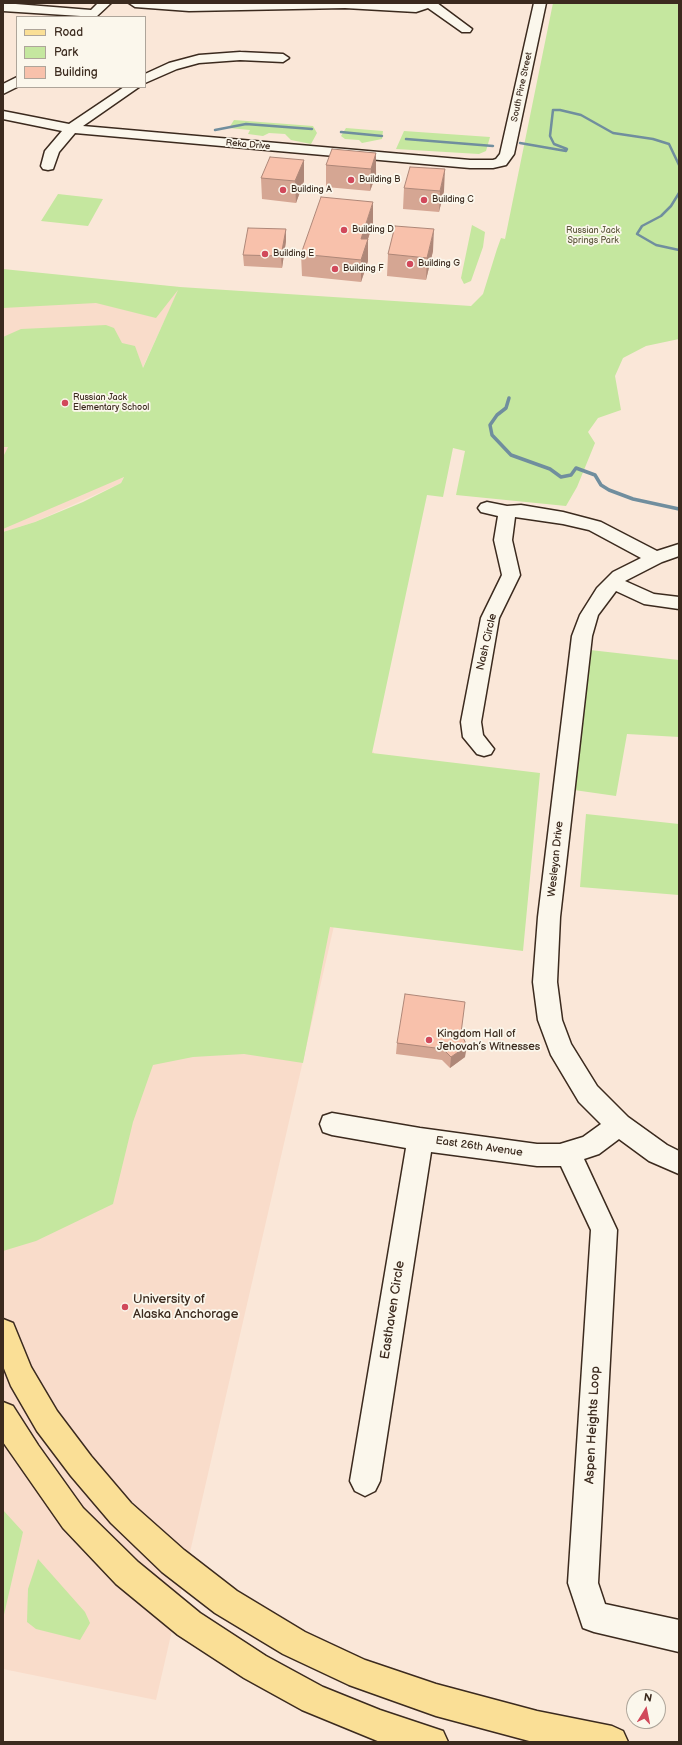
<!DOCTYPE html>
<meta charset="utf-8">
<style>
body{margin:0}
#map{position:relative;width:682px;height:1745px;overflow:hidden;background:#fae7d8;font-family:"Balsamiq Sans",sans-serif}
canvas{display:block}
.frame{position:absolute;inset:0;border:4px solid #3b2a1e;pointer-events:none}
.legend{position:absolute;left:16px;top:16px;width:130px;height:72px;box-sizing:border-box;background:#fbf7ec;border:1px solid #aea59a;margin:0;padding:5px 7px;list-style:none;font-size:12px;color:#3b2a1e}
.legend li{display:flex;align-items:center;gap:8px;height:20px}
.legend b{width:20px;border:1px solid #aea59a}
.north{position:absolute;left:626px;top:1689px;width:40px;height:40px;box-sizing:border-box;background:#fbf7ec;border:1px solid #aea59a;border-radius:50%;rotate:10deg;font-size:11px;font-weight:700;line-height:16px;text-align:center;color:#3b2a1e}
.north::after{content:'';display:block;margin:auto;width:14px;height:18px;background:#d1495b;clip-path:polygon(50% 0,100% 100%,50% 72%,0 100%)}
</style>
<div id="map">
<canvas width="682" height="1745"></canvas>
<div class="frame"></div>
<ul class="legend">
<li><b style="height:5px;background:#fadf96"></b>Road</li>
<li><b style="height:11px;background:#c5e79f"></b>Park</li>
<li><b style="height:11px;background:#f8c1ab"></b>Building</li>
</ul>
<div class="north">N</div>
</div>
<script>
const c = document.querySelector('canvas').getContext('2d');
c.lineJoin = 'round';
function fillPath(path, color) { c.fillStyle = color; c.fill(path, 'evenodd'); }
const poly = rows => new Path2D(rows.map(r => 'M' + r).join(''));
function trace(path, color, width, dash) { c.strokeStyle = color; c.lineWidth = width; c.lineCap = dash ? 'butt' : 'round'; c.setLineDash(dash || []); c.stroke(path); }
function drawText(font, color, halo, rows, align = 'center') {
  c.font = font + ' "Balsamiq Sans",sans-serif'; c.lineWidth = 3.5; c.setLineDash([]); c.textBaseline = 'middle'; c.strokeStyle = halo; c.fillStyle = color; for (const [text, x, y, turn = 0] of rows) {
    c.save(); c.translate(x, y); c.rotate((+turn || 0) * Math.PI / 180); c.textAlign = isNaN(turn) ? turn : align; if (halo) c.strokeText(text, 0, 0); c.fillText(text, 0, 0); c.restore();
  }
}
fillPath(poly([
 [3,273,180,287,142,369,146,427,121,483,35,522,3,532],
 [3,704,374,752,156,1700,3,1669]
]), '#f9dcca');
fillPath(poly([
 [553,3,679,3,679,339,646,346,623,358,615,376,621,410,598,418,588,432,595,443,577,487,566,506,456,495,465,451,453,448,443,497,427,495,372,753,540,773,523,951,330,927,303,1063,244,1054,193,1057,153,1065,133,1122,113,1204,36,1241,3,1251,3,532,35,522,83,502,121,483,124,477,3,529,3,457,8,447,3,447,3,337,21,329,106,325,114,328,122,343,135,346,143,368,178,290,156,318,96,303,3,308,3,269,180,287,471,306,483,294,497,249,501,238,505,239],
 [234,120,313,126,317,133,311,144,291,140,285,134,269,133,263,136,248,134,250,130,229,128],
 [346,128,383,131,382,139,362,143,359,140,345,139,341,136],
 [404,131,490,137,486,151,479,154,396,149],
 [58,194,103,199,88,226,41,221],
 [472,225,485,232,483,247,471,281,464,284,461,278],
 [590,650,679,660,679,737,627,734,616,796,574,790],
 [586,814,679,824,679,895,580,887],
 [3,1510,23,1532,3,1619],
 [38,1559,85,1612,90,1623,80,1640,36,1629,27,1622,28,1589]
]), '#c5e79f');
trace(poly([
 [215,130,246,124,312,129],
 [341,132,382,136],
 [406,139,493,146],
 [520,143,566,151,567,149,554,144,550,136,553,110,560,110,581,115,613,133,653,139,669,144,679,165],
 [679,193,671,206,661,216,642,226,637,234,656,245,679,250]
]), '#708e9e', 2.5);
trace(poly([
 [509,398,506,408,497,415,490,425,492,435,511,455,550,469,561,477,571,475,576,468,595,475,601,485,609,490,633,499,679,509]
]), '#708e9e', 3.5);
const minor = poly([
 [3,3,91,10,98,3,111,3,96,17,3,11,3,3],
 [129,3,415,4,437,3,472,29,470,32,462,32,428,8,416,12,345,8,189,11,135,7,129,3],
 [534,3,546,3,514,154,506,165,493,168,470,168,75,133,59,152,53,169,48,170,43,169,41,166,45,151,62,131,3,119,3,111,69,124,124,87,139,87,83,126,470,160,493,160,496,159,500,154,534,3],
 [240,52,283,54,289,58,283,62,240,60,199,63,177,69,145,83,145,74,169,63,199,55,240,52],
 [17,77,17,87,3,94,3,84,17,77],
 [487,502,507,506,521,505,563,512,601,522,657,551,679,544,679,556,662,562,625,581,654,594,679,597,679,609,644,604,616,591,598,615,592,636,560,917,557,982,562,1020,571,1044,597,1086,628,1117,667,1145,679,1151,679,1174,649,1161,619,1139,599,1154,584,1159,617,1230,598,1583,605,1604,679,1620,679,1652,594,1632,583,1628,568,1583,591,1230,561,1166,537,1166,431,1152,380,1481,375,1491,365,1496,355,1491,350,1481,406,1148,332,1135,323,1132,320,1124,323,1116,332,1113,420,1128,537,1144,560,1144,583,1137,601,1124,579,1102,551,1055,538,1020,533,982,538,917,572,636,580,615,597,588,613,572,641,558,589,530,563,524,515,517,512,540,520,575,499,618,481,722,483,735,494,749,491,754,484,756,477,754,463,737,461,722,481,618,502,575,494,540,498,516,481,512,478,508,481,504,487,502]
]);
const major = poly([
 [3,1319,13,1323,31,1367,57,1411,91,1456,131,1503,184,1550,237,1591,305,1632,365,1660,436,1684,537,1711,612,1726,623,1731,628,1742,533,1742,436,1716,349,1685,283,1654,215,1613,162,1572,111,1523,71,1476,37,1431,11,1386,3,1366,3,1319],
 [3,1402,13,1406,38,1445,83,1508,138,1562,200,1613,266,1656,323,1687,380,1710,443,1731,448,1742,380,1742,302,1710,244,1678,178,1635,116,1584,63,1528,3,1442,3,1402]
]);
trace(minor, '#3b2a1e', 3);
trace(major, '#3b2a1e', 3);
fillPath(minor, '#fbf7ec');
fillPath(major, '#fadf96');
fillPath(poly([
 [376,153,376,175,370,191,326,187,326,165],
 [304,160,304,181,296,203,262,199,261,178],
 [404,188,444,191,439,212,403,209],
 [373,223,368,239,368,261,361,282,302,276,301,254],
 [286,229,286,241,282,268,244,266,243,255],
 [433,251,426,280,387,276,388,254],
 [461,1033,465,1057,450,1068,442,1060,396,1054,397,1043]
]), '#d5a693');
fillPath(poly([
 [376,153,376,175,370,191,371,169],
 [304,160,304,181,296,203,295,181],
 [445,169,444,191,439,212,440,191],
 [373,202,373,223,361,261,361,239],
 [286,229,286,241,282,268,281,256],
 [434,229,433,251,426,280,427,258],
 [368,239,368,261,361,282,361,260],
 [467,1046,465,1057,450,1068,451,1057]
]), '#ae8778');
const building = poly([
 [332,149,376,153,371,169,326,165,332,149],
 [270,157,304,160,295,181,261,178,270,157],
 [410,167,445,169,440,191,404,188,410,167],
 [321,197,373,202,361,239,368,239,361,260,301,254,321,197],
 [395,226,434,229,427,258,388,254,395,226],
 [248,228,286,229,281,256,243,255,248,228],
 [405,994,465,1002,461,1033,467,1046,451,1057,443,1049,397,1043,405,994]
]);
fillPath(building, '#f8c1ab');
trace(building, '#ae8778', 1);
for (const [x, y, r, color] of [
 [351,180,4,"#d1495b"],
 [283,190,4,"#d1495b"],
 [424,200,4,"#d1495b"],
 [344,230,4,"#d1495b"],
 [265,254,4,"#d1495b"],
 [410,264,4,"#d1495b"],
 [335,269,4,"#d1495b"],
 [65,403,4,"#d1495b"],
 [429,1040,4,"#d1495b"],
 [125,1307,4,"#d1495b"]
]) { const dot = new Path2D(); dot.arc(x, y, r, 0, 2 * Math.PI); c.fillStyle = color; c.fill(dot); trace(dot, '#fbf7ec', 1.5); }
drawText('9px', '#3b2a1e', '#fbf7ec', [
 ["South Pine Street",522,87,-78],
 ["Reka Drive",248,145,5]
]);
drawText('9px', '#3b2a1e', '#fbf7ec', [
 ["Building B",359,180],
 ["Building A",291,190],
 ["Building C",432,200],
 ["Building D",352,230],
 ["Building E",273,254],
 ["Building G",418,264],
 ["Building F",343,269],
 ["Russian Jack",73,398],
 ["Elementary School",73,408]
], 'left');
drawText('9px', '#5e593e', '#fbf7ec', [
 ["Russian Jack",593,231],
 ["Springs Park",593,241]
]);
drawText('11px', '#3b2a1e', '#fbf7ec', [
 ["Nash Circle",487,642,-77],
 ["Wesleyan Drive",556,859,-84],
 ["East 26th Avenue",479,1147,8]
]);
drawText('11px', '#3b2a1e', '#fbf7ec', [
 ["Kingdom Hall of",437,1034],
 ["Jehovah’s Witnesses",437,1047]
], 'left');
drawText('13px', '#3b2a1e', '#fbf7ec', [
 ["University of",133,1300],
 ["Alaska Anchorage",133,1315]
], 'left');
drawText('13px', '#3b2a1e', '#fbf7ec', [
 ["Easthaven Circle",393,1310,-81],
 ["Aspen Heights Loop",593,1425,-87]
]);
</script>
